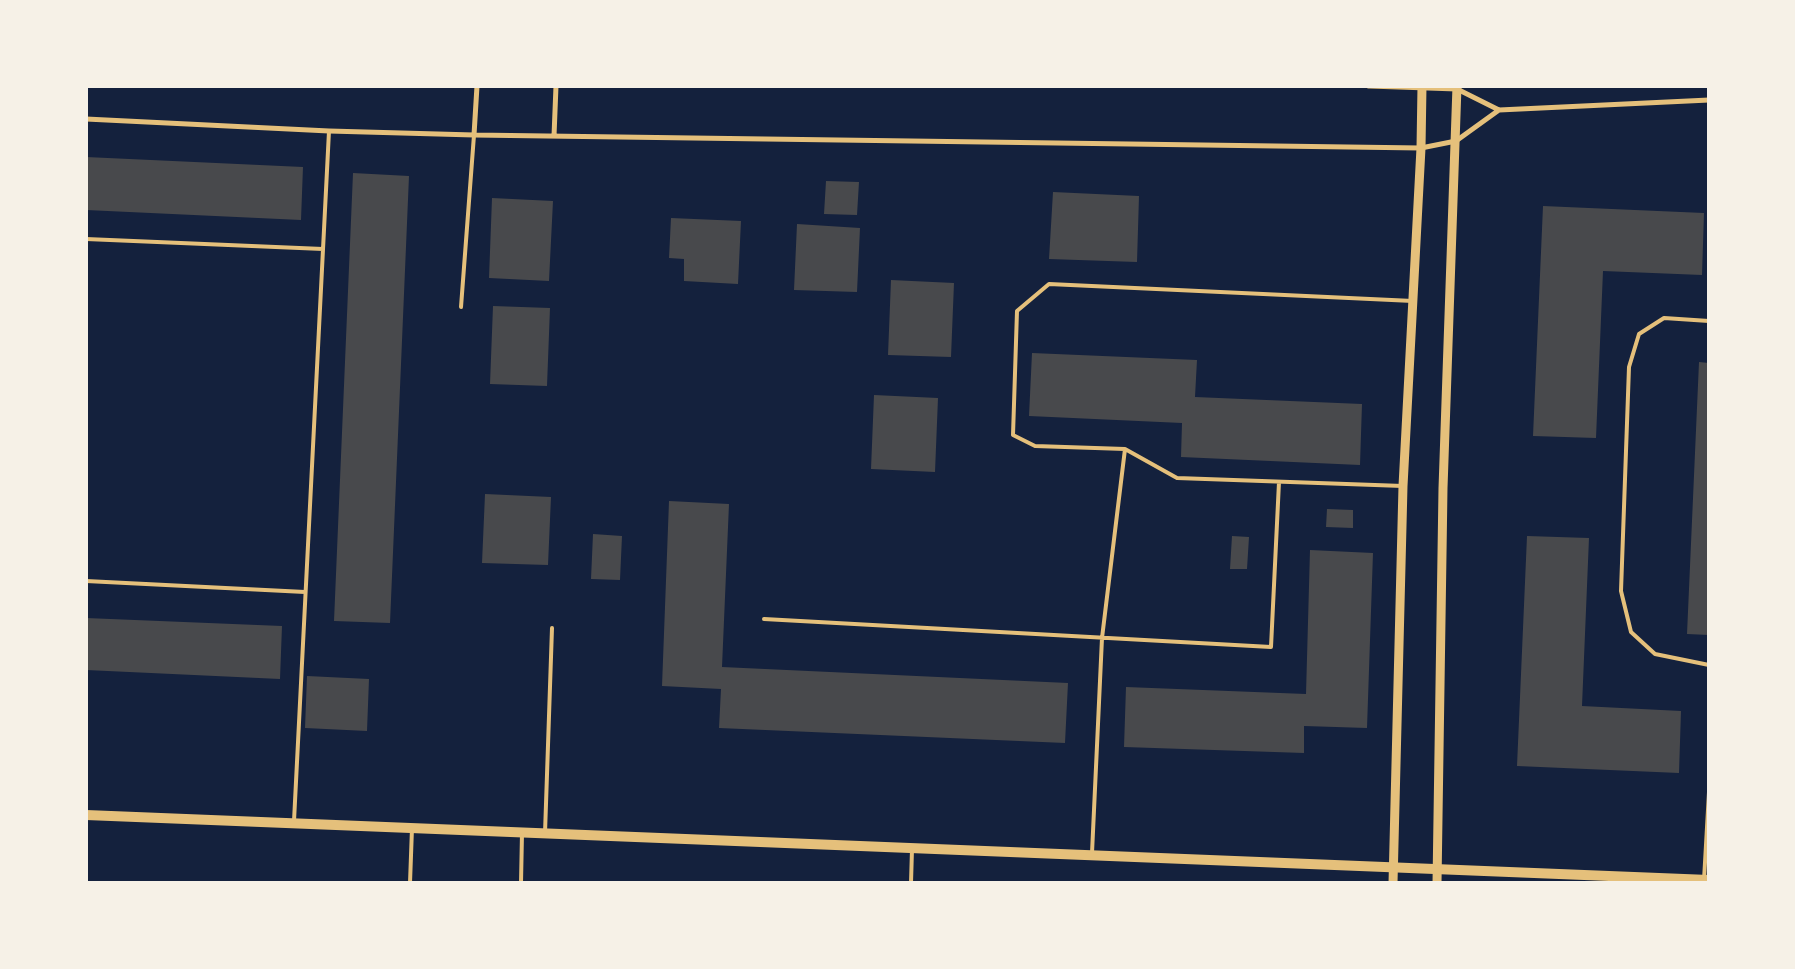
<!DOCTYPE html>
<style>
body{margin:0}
#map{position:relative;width:1795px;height:969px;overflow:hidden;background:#14213d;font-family:"Times New Roman",serif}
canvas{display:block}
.frame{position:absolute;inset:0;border:88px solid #f6f1e7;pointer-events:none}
</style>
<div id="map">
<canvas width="1795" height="969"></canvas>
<div class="frame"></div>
</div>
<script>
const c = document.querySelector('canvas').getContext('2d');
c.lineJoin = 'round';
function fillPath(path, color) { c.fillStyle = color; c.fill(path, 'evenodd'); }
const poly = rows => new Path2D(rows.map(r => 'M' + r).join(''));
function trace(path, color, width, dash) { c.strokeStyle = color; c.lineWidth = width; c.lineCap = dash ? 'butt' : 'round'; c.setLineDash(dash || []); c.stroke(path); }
fillPath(poly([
 [86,157,303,167,301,220,86,210],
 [353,173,409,176,390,623,334,621],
 [826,181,859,182,857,215,824,214],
 [1053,192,1139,196,1137,262,1049,259],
 [492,198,553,201,549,281,489,278],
 [1543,206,1704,213,1702,275,1603,271,1596,438,1533,436],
 [671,218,741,221,738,284,684,281,684,259,669,258],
 [797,224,860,228,857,292,794,290],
 [891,280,954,283,951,357,888,355],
 [493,306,550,308,547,386,490,384],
 [1032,353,1197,360,1195,397,1362,404,1360,465,1181,457,1182,423,1029,416],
 [1699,362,1709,363,1709,635,1687,634],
 [874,395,938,398,935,472,871,469],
 [485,494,551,497,548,565,482,563],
 [669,501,729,504,722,667,1068,683,1065,743,719,728,721,689,662,686],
 [1327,509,1353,510,1353,528,1326,527],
 [593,534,622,536,620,580,591,579],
 [1232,536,1249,537,1247,569,1230,569],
 [1527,536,1589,538,1582,706,1681,711,1679,773,1517,766],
 [1310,550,1373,553,1367,728,1304,726,1304,753,1124,747,1126,687,1306,694],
 [86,618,282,626,280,679,86,670],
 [307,676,369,679,367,731,305,728]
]), '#48494c');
trace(poly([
 [86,239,323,249],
 [461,307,474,135],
 [1709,321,1664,318,1639,334,1629,367,1621,591,1631,632,1655,654,1709,665],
 [1403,486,1177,478,1125,449,1035,446,1013,435,1017,311,1049,284,1413,301],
 [86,581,305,592],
 [764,619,1271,647,1279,482],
 [294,821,329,131],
 [545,833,552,628],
 [1092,853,1102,638,1125,449],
 [1704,880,1709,792],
 [410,883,412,828],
 [521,883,522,833],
 [911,883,912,849]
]), '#e5c07b', 4);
trace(poly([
 [1369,86,1457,89,1499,110,1709,100],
 [86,119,329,131,474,135,1421,148,1456,141,1499,110],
 [474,135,477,86],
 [554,136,556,86]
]), '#e5c07b', 5);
trace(poly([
 [1393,883,1403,486,1421,148,1422,86],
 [1437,883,1443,488,1457,86]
]), '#e5c07b', 9);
trace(poly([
 [86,815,1709,880]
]), '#e5c07b', 10);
</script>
